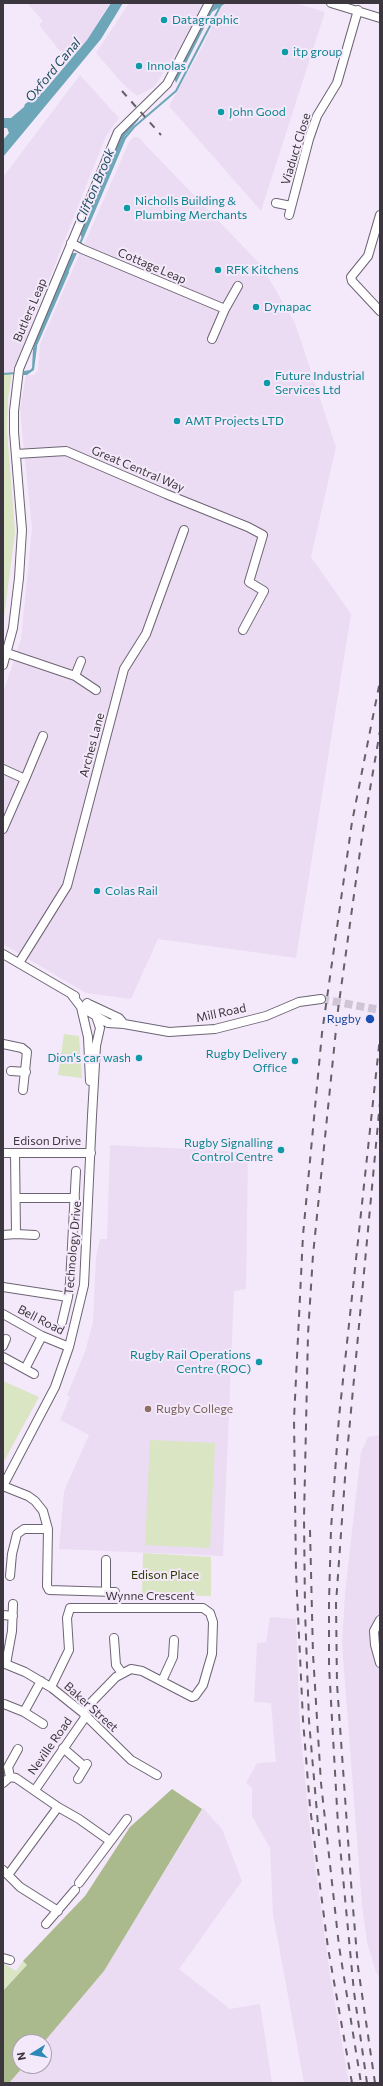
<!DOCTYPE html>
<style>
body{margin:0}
#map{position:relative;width:383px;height:2086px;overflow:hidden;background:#f4e9fa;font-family:Commissioner,sans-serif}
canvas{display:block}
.frame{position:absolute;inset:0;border:4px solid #3c373e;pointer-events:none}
.north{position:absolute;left:12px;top:2034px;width:40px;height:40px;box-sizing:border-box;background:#f4e9fa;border:1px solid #aaa2af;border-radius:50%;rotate:259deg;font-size:11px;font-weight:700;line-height:16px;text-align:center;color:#3c373e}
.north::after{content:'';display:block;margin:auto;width:14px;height:18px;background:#2c88b4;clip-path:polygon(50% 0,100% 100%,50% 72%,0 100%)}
</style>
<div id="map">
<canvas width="383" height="2086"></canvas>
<div class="frame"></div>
<div class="north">N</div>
</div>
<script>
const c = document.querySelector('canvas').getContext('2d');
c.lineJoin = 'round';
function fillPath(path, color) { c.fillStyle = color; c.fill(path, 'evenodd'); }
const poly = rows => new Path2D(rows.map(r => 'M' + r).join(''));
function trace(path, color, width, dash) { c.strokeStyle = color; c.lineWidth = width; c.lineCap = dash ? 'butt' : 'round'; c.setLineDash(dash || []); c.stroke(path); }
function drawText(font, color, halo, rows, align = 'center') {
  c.font = font + ' Commissioner,sans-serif'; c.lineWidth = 4; c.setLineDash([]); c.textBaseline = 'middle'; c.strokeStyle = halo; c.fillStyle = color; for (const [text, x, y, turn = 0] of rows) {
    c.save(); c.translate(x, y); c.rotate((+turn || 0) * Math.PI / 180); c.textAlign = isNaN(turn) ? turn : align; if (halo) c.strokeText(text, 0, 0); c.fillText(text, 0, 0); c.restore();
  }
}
fillPath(poly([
 [27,3,62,4,110,3,87,40,72,57,59,50,39,25,43,21],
 [129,3,203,3,184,42,154,87,137,96,123,84,96,53],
 [224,3,295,3,325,12,261,211,169,106,201,49],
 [80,75,119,118,106,136,12,373,3,374,3,177],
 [134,137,138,137,261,265,295,323,336,447,311,557,351,614,296,958,158,939,131,999,86,993,3,944,3,693,21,639,32,528,20,411,26,375,34,375,38,370,40,344,129,142],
 [110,1145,248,1152,246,1289,234,1291,223,1556,59,1549,64,1491,89,1435,60,1420,70,1397,67,1395,85,1352,93,1322,96,1256,100,1239,107,1239],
 [380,1435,380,1979,376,1972,367,1942,362,1905,342,1644,345,1593,361,1452,368,1437],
 [270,1617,296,1619,300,1728,310,1828,330,1975,349,2083,304,2083,273,1914,270,1848,252,1816,252,1788,246,1783,257,1763,276,1762,271,1703,254,1702,257,1643,266,1642],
 [203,1808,222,1829,242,1881,179,1969,230,2009,260,2004,272,2083,9,2083,24,2066,44,2066,44,2042,104,1971]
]), '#ebdcf3');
fillPath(poly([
 [12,373,8,399,7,430,15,532,3,625,3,374],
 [64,1034,79,1036,82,1078,58,1075],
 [3,1381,39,1397,3,1463],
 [150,1440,215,1443,210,1548,145,1545],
 [143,1553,211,1557,211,1596,142,1595],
 [23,1961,27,1965,3,1991,3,1963,16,1971]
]), '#d9e5c3');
fillPath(poly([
 [172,1789,202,1809,104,1971,44,2042,20,2042,20,2066,24,2066,9,2083,5,2083,3,2082,3,1991,27,1965,23,1961,85,1896,130,1827]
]), '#abba8c');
fillPath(poly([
 [111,3,123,3,101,39,3,157,3,140,9,133,7,128,3,128,3,118,11,118,24,107,25,104,44,91,87,40],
 [226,3,212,12,176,83,174,77,212,4],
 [136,115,139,119,125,136,82,238,80,234,119,138],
 [73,253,77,253,38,339,34,370,27,375,23,375,24,371,30,370,32,368,33,349,37,335,70,256]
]), '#6ca6b8');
trace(poly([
 [79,246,125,138,134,127,176,91,221,5,223,3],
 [37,343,68,272],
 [3,374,17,373]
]), '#6ca6b8', 2);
trace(poly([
 [321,999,380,1010]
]), '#cfc5d4', 8, [8, 4]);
const minor = poly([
 [331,3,380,18],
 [276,203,291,206],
 [289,215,309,139,317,116,337,83,358,10],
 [380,215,368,256,351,277,352,281,380,311],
 [71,243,82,249,225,309,238,286],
 [212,339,225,309],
 [16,454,66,451,166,494,248,527,263,535,249,582,264,591,243,630],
 [7,653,75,676,96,690],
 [3,665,13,628,19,578,22,530,14,432,14,411,19,369,118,132,167,84,209,3],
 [75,676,81,661],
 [3,769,25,779,3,829],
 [25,779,43,736],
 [3,954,75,996],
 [19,963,67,886,124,669,146,634,184,530],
 [71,994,81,1007,108,1023,124,1024,169,1032,215,1029,266,1016,299,1002,321,999],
 [89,1004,119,1018,124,1024],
 [81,1007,88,1037,90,1081],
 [3,1044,22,1048,27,1052,23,1090],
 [11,1071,26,1072],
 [3,1153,91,1153],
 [16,1198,75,1198],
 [16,1234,35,1235],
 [3,1235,16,1234,15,1153],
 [3,1287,68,1297,70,1283,76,1171],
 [3,1314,42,1336,69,1347],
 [62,1322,68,1297],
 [3,1346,6,1339],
 [3,1357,34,1374],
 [25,1369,42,1336],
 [3,1486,55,1387,69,1347,84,1285,92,1116,96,1046,100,1028,96,1016,87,1003],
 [3,1486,28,1496,35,1501,43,1511,48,1529,47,1586,49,1590,115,1592],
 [106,1560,106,1592],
 [10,1576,12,1554,17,1534,24,1529,48,1529],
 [3,1615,13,1616],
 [380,1620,374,1631,375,1645,380,1663],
 [114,1638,116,1665,122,1673],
 [3,1663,25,1672,52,1688,82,1712,131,1760,157,1775],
 [6,1664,12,1631,13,1604],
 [162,1681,173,1657,174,1640],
 [51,1687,69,1650,67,1618,70,1608,203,1608,210,1613,213,1622,212,1654,203,1685,195,1696,192,1697,142,1671,131,1669,116,1677,82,1712],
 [4,1704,24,1712,43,1724],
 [24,1712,41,1681],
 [63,1748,85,1767],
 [10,1777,8,1767,18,1749],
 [78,1779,87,1764],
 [3,1783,10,1777,16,1778,58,1807,79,1819,110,1841],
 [35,1790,86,1716],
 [3,1870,8,1875,58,1807],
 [8,1875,20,1887,58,1911],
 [79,1883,127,1819],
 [46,1924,75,1890],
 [3,1958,10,1960]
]);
trace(minor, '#6d6473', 10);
trace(minor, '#fff', 8);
trace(poly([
 [122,91,161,135],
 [380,870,380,868],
 [310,1530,313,1654,321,1783,339,1946,361,2083],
 [319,1836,309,1721,305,1610,304,1518,308,1334,313,1255,338,1010,363,830,380,731],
 [352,2083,328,1948,310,1807,303,1720,296,1572,294,1419,303,1235,322,1033,352,822,380,681],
 [367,2083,354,1992,338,1825,329,1666,329,1602,331,1529,339,1417,380,1037],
 [375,2083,358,1967,352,1896,337,1684,336,1603,346,1464,380,1102]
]), '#655f68', 2, [7, 7]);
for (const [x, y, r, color] of [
 [164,20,4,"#0f9aa8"],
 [285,52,4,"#0f9aa8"],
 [139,66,4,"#0f9aa8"],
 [221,112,4,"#0f9aa8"],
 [127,208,4,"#0f9aa8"],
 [218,270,4,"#0f9aa8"],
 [256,307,4,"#0f9aa8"],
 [267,383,4,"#0f9aa8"],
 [177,421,4,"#0f9aa8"],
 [97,891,4,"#0f9aa8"],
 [370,1019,5,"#1a4fb4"],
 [139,1058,4,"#0f9aa8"],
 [295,1061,4,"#0f9aa8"],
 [281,1150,4,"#0f9aa8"],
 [259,1362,4,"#0f9aa8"],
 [148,1409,4,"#8d6e63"]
]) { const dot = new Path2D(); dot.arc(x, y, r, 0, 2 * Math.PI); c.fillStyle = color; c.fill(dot); trace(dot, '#f4e9fa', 1.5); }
drawText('12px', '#0d838f', '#f4e9fa', [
 ["Datagraphic",172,20],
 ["itp group",293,52],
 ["Innolas",147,66],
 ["John Good",229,112],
 ["Nicholls Building &",135,201],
 ["Plumbing Merchants",135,215],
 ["RFK Kitchens",226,270],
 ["Dynapac",264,307],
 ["Future Industrial",275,376],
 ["Services Ltd",275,390],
 ["AMT Projects LTD",185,421],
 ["Colas Rail",105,891],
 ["Rugby Delivery",287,1054,"right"],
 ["Office",287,1068,"right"],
 ["Dion's car wash",131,1058,"right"],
 ["Rugby Signalling",273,1143,"right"],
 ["Control Centre",273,1157,"right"],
 ["Rugby Rail Operations",251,1355,"right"],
 ["Centre (ROC)",251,1369,"right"]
], 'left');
drawText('12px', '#3c373e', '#f4e9fa', [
 ["Viaduct Close",296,149,-73],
 ["Cottage Leap",152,266,23],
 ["Butlers Leap",30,310,-67],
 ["Great Central Way",138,469,23],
 ["Arches Lane",92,745,-75],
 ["Mill Road",221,1013,-12],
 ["Edison Drive",47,1141],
 ["Technology Drive",73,1248,-85],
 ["Bell Road",41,1320,27],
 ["Wynne Crescent",150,1596],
 ["Baker Street",91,1707,42],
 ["Neville Road",50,1746,-55]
]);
drawText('12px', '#164399', '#f4e9fa', [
 ["Rugby",361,1019]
], 'right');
drawText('12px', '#785e54', '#f4e9fa', [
 ["Rugby College",156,1409]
], 'left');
drawText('12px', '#2c3801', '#f4e9fa', [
 ["Edison Place",165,1575]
]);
drawText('italic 13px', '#1c4e5c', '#f4e9fa', [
 ["Oxford Canal",53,70,-50],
 ["Clifton Brook",95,186,-67]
]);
</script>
